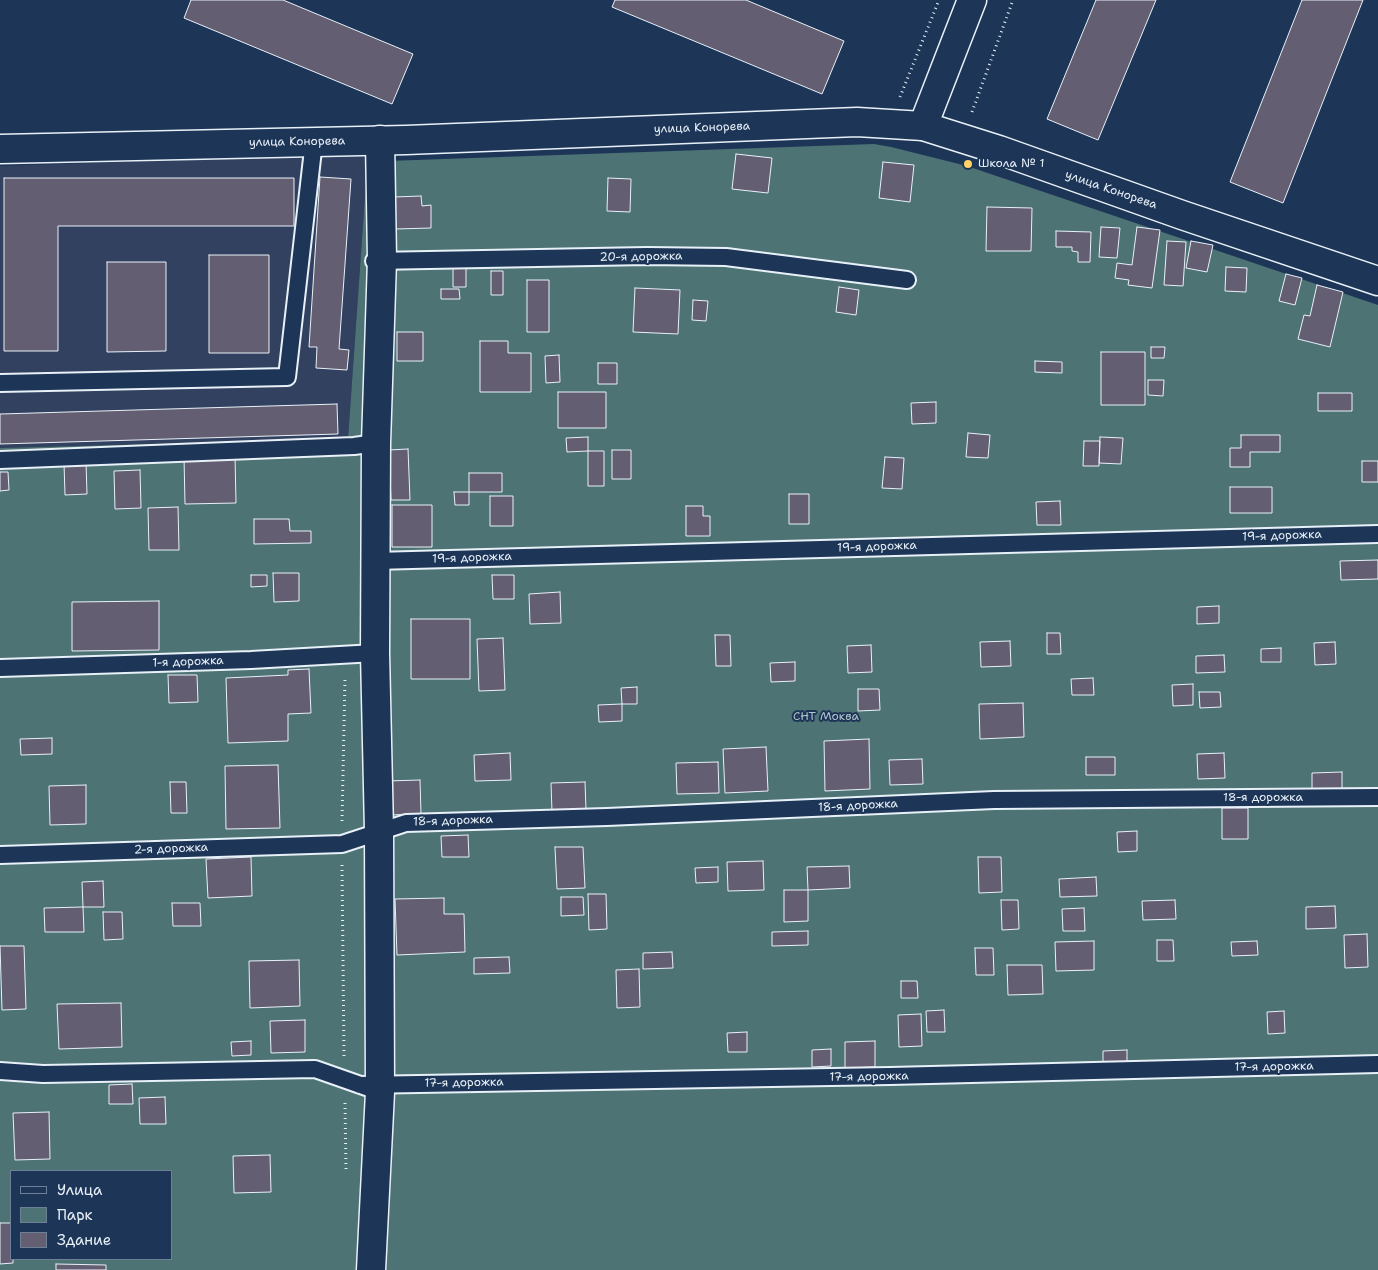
<!DOCTYPE html>
<meta charset="utf-8">
<style>
body{margin:0}
#map{position:relative;width:1378px;height:1270px;overflow:hidden;background:#1d3557;font-family:"Shantell Sans",sans-serif}
canvas{display:block}
.legend{position:absolute;left:10px;top:1170px;width:162px;height:90px;box-sizing:border-box;background:#1d3557;border:1px solid #6e8097;margin:0;padding:6px 9px;list-style:none;font-size:15px;color:#e8f1f8}
.legend li{display:flex;align-items:center;gap:10px;height:25px}
.legend b{width:25px;border:1px solid #6e8097}
</style>
<div id="map">
<canvas width="1378" height="1270"></canvas>
<ul class="legend">
<li><b style="height:6px;background:#1d3557"></b>Улица</li>
<li><b style="height:14px;background:#4e7375"></b>Парк</li>
<li><b style="height:14px;background:#635e72"></b>Здание</li>
</ul>
</div>
<script>
const c = document.querySelector('canvas').getContext('2d');
c.lineJoin = 'round';
function fillPath(path, color) { c.fillStyle = color; c.fill(path, 'evenodd'); }
const poly = rows => new Path2D(rows.map(r => 'M' + r).join(''));
function trace(path, color, width, dash) { c.strokeStyle = color; c.lineWidth = width; c.lineCap = dash ? 'butt' : 'round'; c.setLineDash(dash || []); c.stroke(path); }
function drawText(font, color, halo, rows, align = 'center') {
  c.font = font + ' "Shantell Sans",sans-serif'; c.lineWidth = 4; c.setLineDash([]); c.textBaseline = 'middle'; c.strokeStyle = halo; c.fillStyle = color; for (const [text, x, y, turn = 0] of rows) {
    c.save(); c.translate(x, y); c.rotate((+turn || 0) * Math.PI / 180); c.textAlign = isNaN(turn) ? turn : align; if (halo) c.strokeText(text, 0, 0); c.fillText(text, 0, 0); c.restore();
  }
}
fillPath(poly([
 [368,154,348,439,0,448,0,166]
]), '#32415f');
fillPath(poly([
 [874,144,891,147,967,166,1378,305,1378,1270,0,1270,0,448,348,439,368,154,387,161],
 [11,1171,171,1171,171,1259,11,1259]
]), '#4e7375');
const building = poly([
 [191,0,283,0,413,54,392,104,184,18,191,0],
 [615,0,746,0,844,41,822,94,612,7,615,0],
 [1096,0,1156,0,1098,140,1047,119,1096,0],
 [1302,0,1363,0,1283,203,1230,182,1302,0],
 [736,154,772,158,768,193,732,189,736,154],
 [883,162,914,165,910,202,879,198,883,162],
 [320,177,351,179,339,349,349,350,347,370,316,368,317,347,309,347,320,177],
 [4,178,294,178,294,226,58,226,58,351,4,351,4,178],
 [608,178,631,179,630,212,607,211,608,178],
 [421,196,422,206,431,205,431,228,395,229,394,197,421,196],
 [987,207,1032,208,1031,251,986,251,987,207],
 [1101,227,1120,228,1117,258,1099,257,1101,227],
 [1137,227,1160,230,1152,288,1128,285,1129,280,1115,278,1117,263,1132,265,1137,227],
 [1056,231,1091,232,1090,262,1078,262,1078,252,1072,251,1072,247,1056,247,1056,231],
 [1167,241,1186,242,1183,286,1164,285,1167,241],
 [1191,241,1213,245,1207,272,1186,268,1191,241],
 [209,255,269,255,269,353,209,353,209,255],
 [107,262,166,262,166,351,107,352,107,262],
 [1226,267,1247,268,1246,292,1225,291,1226,267],
 [453,268,466,268,466,287,453,287,453,268],
 [491,271,503,271,503,295,491,295,491,271],
 [1286,274,1302,278,1295,305,1279,301,1286,274],
 [527,280,549,280,549,332,527,332,527,280],
 [1317,285,1343,292,1330,347,1298,339,1304,315,1310,316,1317,285],
 [839,287,859,290,856,315,836,312,839,287],
 [635,288,680,290,678,334,633,332,635,288],
 [441,289,459,289,460,299,441,299,441,289],
 [693,300,708,301,706,321,692,320,693,300],
 [397,332,423,332,423,361,397,361,397,332],
 [480,341,508,341,508,353,531,353,531,392,480,392,480,341],
 [1151,347,1165,347,1164,358,1151,358,1151,347],
 [1101,352,1145,352,1145,405,1101,405,1101,352],
 [559,355,560,382,546,383,545,356,559,355],
 [1035,361,1062,362,1062,373,1035,372,1035,361],
 [598,363,617,363,617,384,598,384,598,363],
 [1148,380,1164,380,1163,396,1148,395,1148,380],
 [558,392,606,392,606,428,558,428,558,392],
 [1318,393,1352,393,1352,411,1318,411,1318,393],
 [936,402,936,423,912,424,911,403,936,402],
 [337,404,338,434,0,444,0,414,337,404],
 [968,433,990,435,988,458,966,457,968,433],
 [1241,435,1280,435,1280,452,1250,452,1250,467,1230,467,1230,448,1241,448,1241,435],
 [588,437,588,451,567,452,566,438,588,437],
 [1100,437,1123,438,1121,464,1099,463,1100,437],
 [1084,441,1100,441,1099,466,1083,466,1084,441],
 [408,449,410,500,391,500,389,450,408,449],
 [612,450,631,450,631,479,612,479,612,450],
 [588,451,604,451,604,486,588,486,588,451],
 [235,456,236,503,185,504,184,457,235,456],
 [885,457,904,458,902,489,882,488,885,457],
 [1362,461,1378,461,1378,482,1362,482,1362,461],
 [86,462,87,494,65,495,64,463,86,462],
 [140,470,141,508,115,509,114,471,140,470],
 [0,472,8,472,9,490,0,491,0,472],
 [469,473,502,473,502,492,469,492,469,473],
 [1230,487,1272,487,1272,513,1230,513,1230,487],
 [454,492,469,492,469,505,455,505,454,492],
 [789,494,809,494,809,524,789,524,789,494],
 [490,496,513,496,513,526,490,526,490,496],
 [1060,501,1061,525,1037,525,1036,502,1060,501],
 [392,505,432,505,432,547,392,547,392,505],
 [686,506,703,506,703,516,710,516,710,536,686,536,686,506],
 [178,507,179,550,149,550,148,508,178,507],
 [254,519,289,519,290,531,311,531,311,543,254,544,254,519],
 [1378,560,1378,579,1341,580,1340,561,1378,560],
 [273,573,299,573,299,601,274,602,273,573],
 [251,575,267,575,267,586,251,587,251,575],
 [492,575,514,575,514,599,493,599,492,575],
 [560,592,561,623,530,624,529,594,560,592],
 [159,601,159,650,72,651,72,602,159,601],
 [1219,606,1219,623,1197,624,1197,607,1219,606],
 [411,619,470,619,470,679,411,679,411,619],
 [1047,633,1060,633,1061,654,1047,654,1047,633],
 [715,635,730,635,731,666,716,666,715,635],
 [503,638,505,690,479,691,477,639,503,638],
 [1010,641,1011,666,981,667,980,642,1010,641],
 [1335,642,1336,664,1315,665,1314,643,1335,642],
 [871,645,872,672,848,673,847,646,871,645],
 [1281,648,1281,662,1261,662,1261,649,1281,648],
 [1224,655,1225,672,1196,673,1196,656,1224,655],
 [795,662,795,681,771,682,770,663,795,662],
 [309,669,311,713,288,714,288,741,228,743,226,678,288,675,288,670,309,669],
 [168,675,197,675,198,702,169,703,168,675],
 [1093,678,1094,695,1072,695,1071,679,1093,678],
 [1193,684,1193,705,1173,706,1172,685,1193,684],
 [637,687,637,704,622,704,621,688,637,687],
 [858,689,879,689,880,710,858,711,858,689],
 [1199,692,1220,692,1221,707,1200,708,1199,692],
 [1023,703,1024,737,980,739,979,704,1023,703],
 [622,704,622,721,599,722,598,705,622,704],
 [52,738,52,754,21,755,20,739,52,738],
 [869,739,870,789,825,791,824,741,869,739],
 [766,747,768,791,725,793,723,749,766,747],
 [510,753,511,780,475,781,474,755,510,753],
 [1224,753,1225,778,1198,779,1197,754,1224,753],
 [1086,757,1115,757,1115,775,1086,775,1086,757],
 [922,759,923,784,890,785,889,760,922,759],
 [718,762,719,793,677,794,676,763,718,762],
 [278,765,280,828,226,829,225,766,278,765],
 [1342,772,1342,789,1312,790,1312,773,1342,772],
 [420,780,421,814,388,815,387,781,420,780],
 [170,782,186,782,187,813,171,813,170,782],
 [585,782,586,810,552,812,551,783,585,782],
 [86,785,86,824,50,825,49,786,86,785],
 [1222,808,1248,808,1248,839,1222,839,1222,808],
 [1137,831,1137,851,1118,852,1117,832,1137,831],
 [468,835,469,857,442,857,441,836,468,835],
 [555,847,583,847,585,888,557,889,555,847],
 [251,857,252,896,208,898,206,859,251,857],
 [978,857,1001,857,1002,892,979,893,978,857],
 [763,861,764,890,728,891,727,862,763,861],
 [849,866,850,888,808,890,807,867,849,866],
 [718,867,718,882,696,883,695,868,718,867],
 [1096,877,1097,896,1060,897,1059,879,1096,877],
 [103,881,104,907,83,907,82,882,103,881],
 [784,890,808,890,808,921,784,922,784,890],
 [588,894,606,894,607,929,589,930,588,894],
 [561,897,583,897,584,915,561,916,561,897],
 [444,898,444,914,464,914,465,952,397,955,395,899,444,898],
 [1001,900,1018,900,1019,929,1002,930,1001,900],
 [1175,900,1176,919,1143,920,1142,901,1175,900],
 [172,903,200,903,201,926,173,926,172,903],
 [1335,906,1336,928,1306,929,1306,907,1335,906],
 [83,907,84,932,45,932,44,908,83,907],
 [1084,908,1085,931,1063,931,1062,909,1084,908],
 [103,912,122,912,123,939,104,940,103,912],
 [808,931,808,945,772,946,772,932,808,931],
 [1367,934,1368,967,1345,968,1344,935,1367,934],
 [1157,940,1173,940,1174,961,1157,961,1157,940],
 [1094,941,1094,970,1056,971,1055,942,1094,941],
 [1257,941,1258,955,1232,956,1231,942,1257,941],
 [0,946,24,946,26,1009,2,1010,0,946],
 [975,948,993,948,994,975,976,975,975,948],
 [672,952,673,968,643,969,643,953,672,952],
 [509,957,510,973,474,974,474,958,509,957],
 [299,960,300,1006,250,1008,249,961,299,960],
 [1007,965,1042,965,1043,994,1008,995,1007,965],
 [639,969,640,1007,617,1008,616,970,639,969],
 [901,981,917,981,918,998,901,998,901,981],
 [121,1003,122,1047,59,1049,57,1004,121,1003],
 [944,1010,945,1032,927,1032,926,1011,944,1010],
 [1284,1011,1285,1033,1268,1034,1267,1012,1284,1011],
 [921,1014,922,1046,899,1047,898,1015,921,1014],
 [305,1020,305,1052,271,1053,270,1021,305,1020],
 [747,1032,747,1052,728,1052,727,1033,747,1032],
 [251,1041,251,1055,232,1056,231,1042,251,1041],
 [875,1041,875,1067,845,1068,845,1042,875,1041],
 [831,1049,831,1066,812,1067,812,1050,831,1049],
 [1127,1050,1127,1067,1103,1068,1103,1051,1127,1050],
 [132,1084,133,1104,109,1104,109,1085,132,1084],
 [165,1097,166,1124,140,1124,139,1098,165,1097],
 [49,1112,50,1159,15,1160,13,1113,49,1112],
 [270,1155,271,1192,234,1193,233,1156,270,1155],
 [0,1223,11,1223,11,1259,13,1259,13,1263,0,1264,0,1223],
 [56,1264,106,1265,106,1270,56,1270,56,1264]
]);
fillPath(building, '#635e72');
trace(building, '#e8f1f8', 1);
const service = poly([
 [374,261,647,256,726,257,907,280],
 [0,383,287,377,314,141],
 [0,460,354,446,376,443],
 [375,561,1378,534],
 [0,668,251,660,375,653],
 [0,855,342,844,406,823,607,817,994,800,1378,797],
 [0,1071,43,1074,315,1069,369,1088],
 [360,1085,890,1076,1378,1064]
]);
const minor = poly([
 [923,126,972,0],
 [371,1270,380,1092,379,831,375,653,376,443,382,260,380,140]
]);
const tertiary = poly([
 [0,149,406,140,857,122,923,126,999,150,1182,215,1378,281]
]);
trace(service, '#e8f1f8', 20);
trace(minor, '#e8f1f8', 31);
trace(tertiary, '#e8f1f8', 31);
trace(poly([
 [900,97,939,0],
 [972,112,1013,0],
 [342,821,345,678],
 [342,865,344,1056],
 [345,1103,346,1171]
]), '#e8f1f8', 3, [1, 4]);
trace(service, '#1d3557', 16);
trace(minor, '#1d3557', 28);
trace(tertiary, '#1d3557', 28);
for (const [x, y, r, color] of [
 [968,164,5,"#ffd166"]
]) { const dot = new Path2D(); dot.arc(x, y, r, 0, 2 * Math.PI); c.fillStyle = color; c.fill(dot); trace(dot, '#1d3557', 2); }
drawText('12px', '#e8f1f8', '#1d3557', [
 ["улица Конорева",702,128,-2],
 ["улица Конорева",297,142,-1],
 ["улица Конорева",1111,190,19],
 ["20-я дорожка",641,257,-1],
 ["19-я дорожка",1282,536,-2],
 ["19-я дорожка",877,547,-2],
 ["19-я дорожка",472,558,-2],
 ["1-я дорожка",188,662,-2],
 ["18-я дорожка",1263,798],
 ["18-я дорожка",858,806,-3],
 ["18-я дорожка",453,821,-2],
 ["2-я дорожка",171,849,-2],
 ["17-я дорожка",1274,1067,-1],
 ["17-я дорожка",869,1077,-1],
 ["17-я дорожка",464,1083,-1]
]);
drawText('12px', '#e8f1f8', '#1d3557', [
 ["Школа № 1",978,164]
], 'left');
drawText('12px', '#b2c5ca', '#1d3557', [
 ["СНТ Моква",826,717]
]);
</script>
